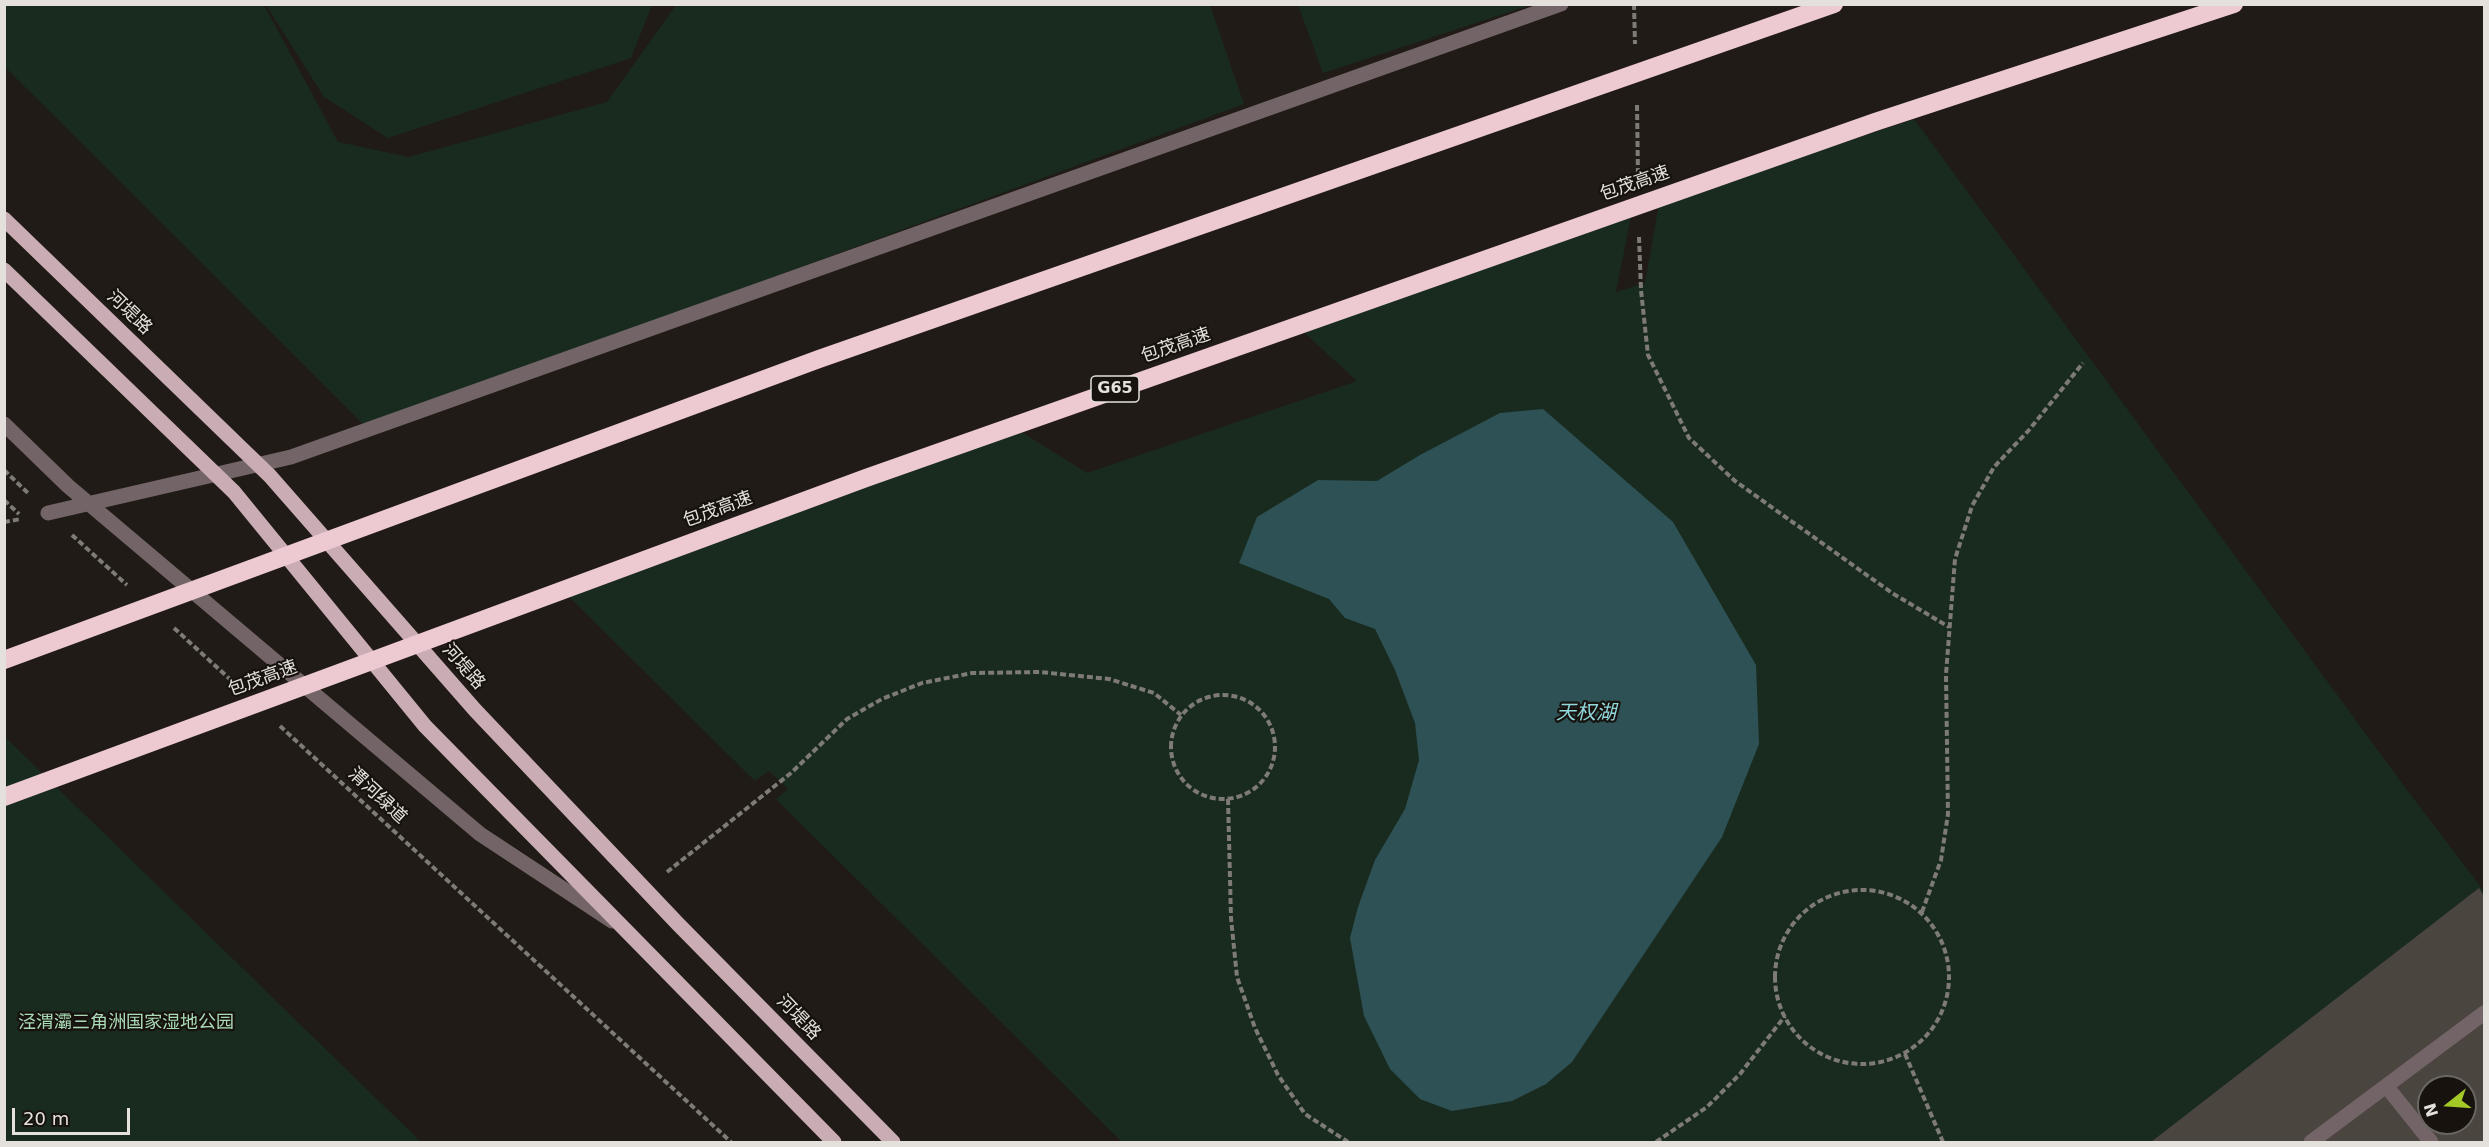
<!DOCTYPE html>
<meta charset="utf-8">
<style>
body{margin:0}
#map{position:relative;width:2489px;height:1147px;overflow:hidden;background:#201b16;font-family:"DejaVu Sans",sans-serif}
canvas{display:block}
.frame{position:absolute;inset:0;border:6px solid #e4e1dd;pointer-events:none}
.north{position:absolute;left:2417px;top:1075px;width:60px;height:60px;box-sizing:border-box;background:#17120d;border:2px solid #696560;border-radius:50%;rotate:253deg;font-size:16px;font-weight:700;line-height:24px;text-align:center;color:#e4e1dd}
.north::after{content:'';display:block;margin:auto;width:21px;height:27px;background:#a3c927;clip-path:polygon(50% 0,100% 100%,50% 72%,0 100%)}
.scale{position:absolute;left:12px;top:1108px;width:118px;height:27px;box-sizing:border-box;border:3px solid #e4e1dd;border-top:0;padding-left:8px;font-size:18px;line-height:21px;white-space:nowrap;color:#e4e1dd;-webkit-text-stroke:4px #17120d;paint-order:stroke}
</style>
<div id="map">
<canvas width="2489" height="1147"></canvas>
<div class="frame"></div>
<div class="north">N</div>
<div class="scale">20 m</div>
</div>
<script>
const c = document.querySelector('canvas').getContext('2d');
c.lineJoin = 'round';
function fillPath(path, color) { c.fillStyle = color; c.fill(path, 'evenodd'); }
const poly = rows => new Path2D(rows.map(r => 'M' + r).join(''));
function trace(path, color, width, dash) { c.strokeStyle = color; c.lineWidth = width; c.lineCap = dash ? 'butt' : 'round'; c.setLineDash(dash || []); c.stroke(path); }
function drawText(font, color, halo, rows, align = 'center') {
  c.font = font + ' "DejaVu Sans","Noto Sans SC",sans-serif'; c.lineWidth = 4.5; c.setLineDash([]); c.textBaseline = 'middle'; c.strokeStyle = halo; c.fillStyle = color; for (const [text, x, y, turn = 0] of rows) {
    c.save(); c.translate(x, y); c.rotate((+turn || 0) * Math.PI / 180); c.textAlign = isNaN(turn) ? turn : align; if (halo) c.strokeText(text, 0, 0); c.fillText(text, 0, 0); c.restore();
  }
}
fillPath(poly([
 [4,5,264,5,338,142,409,157,607,102,676,5,1210,5,1244,104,366,427,5,67],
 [266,5,652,5,631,58,388,138,324,97],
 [1298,5,1298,4,1531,5,1323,73],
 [1914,119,2407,790,2484,891,2484,1142,1122,1142,776,799,788,789,769,771,755,781,565,593,1018,430,1087,473,1357,381,1297,326,1632,212,1616,292,1645,283,1659,204],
 [2429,1087,2465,1087,2465,1123,2429,1123],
 [5,737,421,1142,5,1142]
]), '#192b1f');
fillPath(poly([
 [1543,409,1673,522,1756,665,1759,744,1722,837,1572,1062,1546,1084,1512,1101,1452,1111,1420,1099,1390,1069,1364,1016,1350,938,1358,907,1375,860,1405,809,1419,760,1415,723,1395,670,1375,629,1345,618,1329,599,1239,563,1257,517,1318,480,1377,481,1420,455,1500,413]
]), '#2d5154');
fillPath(poly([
 [2479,888,2484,896,2484,1142,2151,1142],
 [2429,1087,2465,1087,2465,1123,2429,1123]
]), '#4b453f');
trace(poly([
 [1634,4,1635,44],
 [1637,105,1638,176],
 [1639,237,1641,290,1648,355,1689,438,1735,481,1892,593,1949,627],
 [4,470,30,495],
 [4,500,19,514],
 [4,522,21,519],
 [72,535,127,585],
 [174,628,233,682],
 '1171 747a52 52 0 1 1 104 0a52 52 0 1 1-104 0Z',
 [280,726,731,1142],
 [1228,799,1231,918,1237,977,1255,1028,1278,1075,1305,1114,1348,1142],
 [667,872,791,773,847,719,882,699,922,683,972,673,1040,672,1109,679,1154,693,1181,715],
 '1775 977a87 87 0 1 1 174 0a87 87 0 1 1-174 0Z',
 [1922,912,1941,860,1948,814,1946,674,1955,559,1972,506,1994,467,2029,430,2083,363],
 [1905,1054,1943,1142],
 [1656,1142,1707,1107,1740,1074,1785,1016]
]), '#7e7a75', 4, [6, 3]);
trace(poly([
 [4,424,68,486,480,834,612,921],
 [48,513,291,457,1561,4],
 [2387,1087,2431,1142],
 [2311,1142,2484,1013]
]), '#726467', 15);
trace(poly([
 [4,219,270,476,475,710,678,924,893,1142],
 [4,270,234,492,425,726,834,1142]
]), '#c9acb4', 15);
trace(poly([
 [4,660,819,359,1834,4],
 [4,797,866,478,1875,122,2234,4]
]), '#edc9d2', 18);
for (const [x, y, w] of [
 [1115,389,48]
]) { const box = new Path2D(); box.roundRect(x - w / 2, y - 13, w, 26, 4.5); c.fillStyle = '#17120d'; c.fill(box); trace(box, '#e4e1dd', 1.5); }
drawText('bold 16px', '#e4e1dd', null, [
 ["G65",1115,389]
]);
drawText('18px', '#e4e1dd', '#17120d', [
 ["包茂高速",1635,184,-19],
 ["河堤路",129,313,44],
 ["包茂高速",1176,346,-19],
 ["包茂高速",718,510,-20],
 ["河堤路",463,667,49],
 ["包茂高速",263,679,-20],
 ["渭河绿道",377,796,43],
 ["河堤路",798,1018,46]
]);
drawText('18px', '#a9dbb8', '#17120d', [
 ["泾渭灞三角洲国家湿地公园",126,1023]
]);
drawText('italic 20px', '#91d8dd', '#17120d', [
 ["天权湖",1586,714]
]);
</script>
